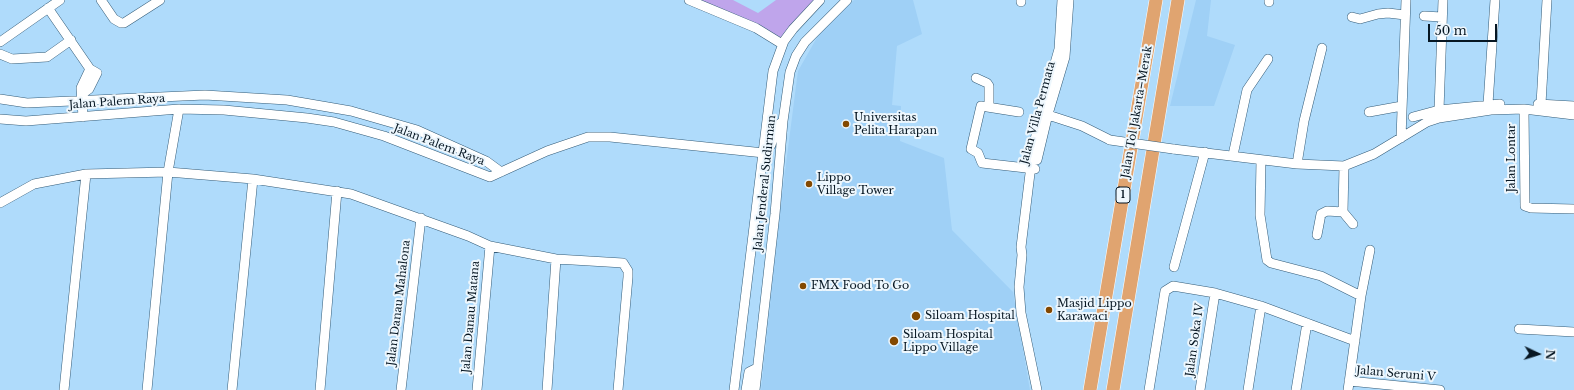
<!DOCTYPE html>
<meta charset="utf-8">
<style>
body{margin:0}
#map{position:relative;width:1574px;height:390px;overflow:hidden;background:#afdbfb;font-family:"Libre Baskerville",serif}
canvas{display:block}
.north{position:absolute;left:1518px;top:334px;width:40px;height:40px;-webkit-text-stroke:3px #eef7fd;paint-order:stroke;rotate:94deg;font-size:11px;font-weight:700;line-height:16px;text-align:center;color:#071723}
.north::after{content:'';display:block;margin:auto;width:14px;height:18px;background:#071723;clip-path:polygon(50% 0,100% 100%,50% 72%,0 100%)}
.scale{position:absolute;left:1428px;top:24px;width:69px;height:18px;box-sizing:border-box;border:2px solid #071723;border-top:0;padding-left:5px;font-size:12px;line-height:14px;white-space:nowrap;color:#071723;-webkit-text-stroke:3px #eef7fd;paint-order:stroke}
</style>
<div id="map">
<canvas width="1574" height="390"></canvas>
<div class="north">N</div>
<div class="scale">50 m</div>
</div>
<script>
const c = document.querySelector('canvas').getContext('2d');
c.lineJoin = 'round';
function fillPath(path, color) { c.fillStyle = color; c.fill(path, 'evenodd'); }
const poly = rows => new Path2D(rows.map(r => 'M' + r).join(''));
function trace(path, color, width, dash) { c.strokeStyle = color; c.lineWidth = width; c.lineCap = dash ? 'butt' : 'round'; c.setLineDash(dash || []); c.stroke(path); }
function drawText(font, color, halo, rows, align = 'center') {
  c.font = font + ' "Libre Baskerville",serif'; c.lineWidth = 4; c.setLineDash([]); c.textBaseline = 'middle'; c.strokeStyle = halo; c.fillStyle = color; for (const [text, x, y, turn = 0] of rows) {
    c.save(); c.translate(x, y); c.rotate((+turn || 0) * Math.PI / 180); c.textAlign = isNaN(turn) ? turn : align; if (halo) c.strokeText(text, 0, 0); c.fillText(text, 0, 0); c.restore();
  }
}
fillPath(poly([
 [854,0,913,0,922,34,897,46,892,105,901,106,900,141,944,158,952,230,1013,292,1030,390,761,390,780,210,798,71,819,34],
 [1196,0,1211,0,1207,36,1235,45,1214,106,1170,106]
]), '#9fd0f6');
fillPath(poly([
 [698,0,733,0,758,13,776,0,818,0,782,42]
]), '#bfa5eb');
const minor = poly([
 [101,0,114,19,121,23,124,23,160,0],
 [689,0,756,28,782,44],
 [1021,0,1021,2],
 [1269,2,1269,0],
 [48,8,90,69,97,73,89,89,82,94],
 [1424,16,1442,17],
 [1352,17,1360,19,1378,14,1388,13,1405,15],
 [0,42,60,0],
 [0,54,12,59,47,57,71,40],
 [976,78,987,83,989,86,989,107],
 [0,99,27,103,205,95,287,100,351,111,417,130,486,161,501,172],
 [1488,104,1495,0],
 [1538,104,1574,106],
 [1541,104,1547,0],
 [1524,109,1525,206,1531,208,1574,209],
 [1439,110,1500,104],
 [1019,112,981,106,971,149,978,153,982,163,1035,169],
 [1369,112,1402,106],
 [1042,113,1082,126,1110,140],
 [83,117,81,88,90,69],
 [1413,117,1439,110,1443,0],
 [0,119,26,121,179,109,224,110,307,118,334,122,384,136,490,177,547,151,588,137,610,137,764,153,771,145,777,126,783,121],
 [1401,138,1406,0],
 [1173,149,1297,164,1344,166,1343,212,1353,224],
 [1233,155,1247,90,1268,59],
 [1037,160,1048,114,1065,57,1069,0],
 [1261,160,1260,215,1267,260,1271,263,1321,276,1361,296],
 [1297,164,1304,121,1322,48],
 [1344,166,1374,154,1427,122,1439,118,1491,110,1524,109,1574,115],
 [0,203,34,184,86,174,168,172,253,179,351,194,468,236,490,246,556,259,623,263,628,271,628,277,618,390],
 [1317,235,1321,214,1327,211,1343,212],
 [1174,267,1205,152],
 [1519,329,1574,332],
 [1349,381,1440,390],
 [64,390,86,174],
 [147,390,168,172,179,109],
 [232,390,253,179],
 [320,390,337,191],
 [401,390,421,218],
 [477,390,490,246],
 [547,390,556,259],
 [734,390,773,71,784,41,793,29,820,0],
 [746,390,749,372,757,368],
 [755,390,775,214,783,121,790,72,796,56,805,42,847,0],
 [1037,390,1021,313,1019,287,1022,255,1021,247,1033,149,1041,112,1059,49,1062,0],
 [1149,390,1165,291,1173,286,1215,293,1261,306,1355,341],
 [1200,390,1215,293],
 [1248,390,1261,306],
 [1296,390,1307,323],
 [1348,390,1361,296,1370,250]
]);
const highway = poly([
 [1090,390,1156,0],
 [1113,390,1178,0]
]);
trace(minor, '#345c78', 10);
trace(highway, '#fff', 14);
trace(minor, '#fff', 9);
trace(highway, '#e0a470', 13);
const minorBridge = poly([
 [1110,140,1173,149]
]);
trace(minorBridge, '#345c78', 10, []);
trace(minorBridge, '#fff', 9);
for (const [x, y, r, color] of [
 [846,124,4,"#834800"],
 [809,184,4,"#834800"],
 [803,286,4,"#834800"],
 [1049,310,4,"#834800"],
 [916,316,5,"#834800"],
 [894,341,5,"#834800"]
]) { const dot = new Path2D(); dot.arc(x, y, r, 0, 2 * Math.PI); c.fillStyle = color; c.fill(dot); trace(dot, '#eef7fd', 1.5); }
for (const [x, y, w] of [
 [1123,195,14]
]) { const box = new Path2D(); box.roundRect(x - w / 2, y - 8, w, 16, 3); c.fillStyle = '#eef7fd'; c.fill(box); trace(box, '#071723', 1); }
drawText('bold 10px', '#071723', null, [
 ["1",1123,195]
]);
drawText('11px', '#071723', '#eef7fd', [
 ["Jalan Palem Raya",117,102,-4],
 ["Jalan Tol Jakarta–Merak",1137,112,-80],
 ["Jalan Villa Permata",1038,113,-75],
 ["Jalan Palem Raya",439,145,21],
 ["Jalan Lontar",1512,158,-90],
 ["Jalan Jenderal Sudirman",765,183,-84],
 ["Jalan Danau Mahalona",399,303,-83],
 ["Jalan Danau Matana",471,317,-85],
 ["Jalan Soka IV",1195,340,-82],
 ["Jalan Seruni V",1396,374,5]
]);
drawText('11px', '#071723', '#eef7fd', [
 ["Universitas",854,118],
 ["Pelita Harapan",854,131],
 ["Lippo",817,178],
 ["Village Tower",817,191],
 ["FMX Food To Go",811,286],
 ["Masjid Lippo",1057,304],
 ["Karawaci",1057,317],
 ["Siloam Hospital",925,316],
 ["Siloam Hospital",903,335],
 ["Lippo Village",903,348]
], 'left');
</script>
